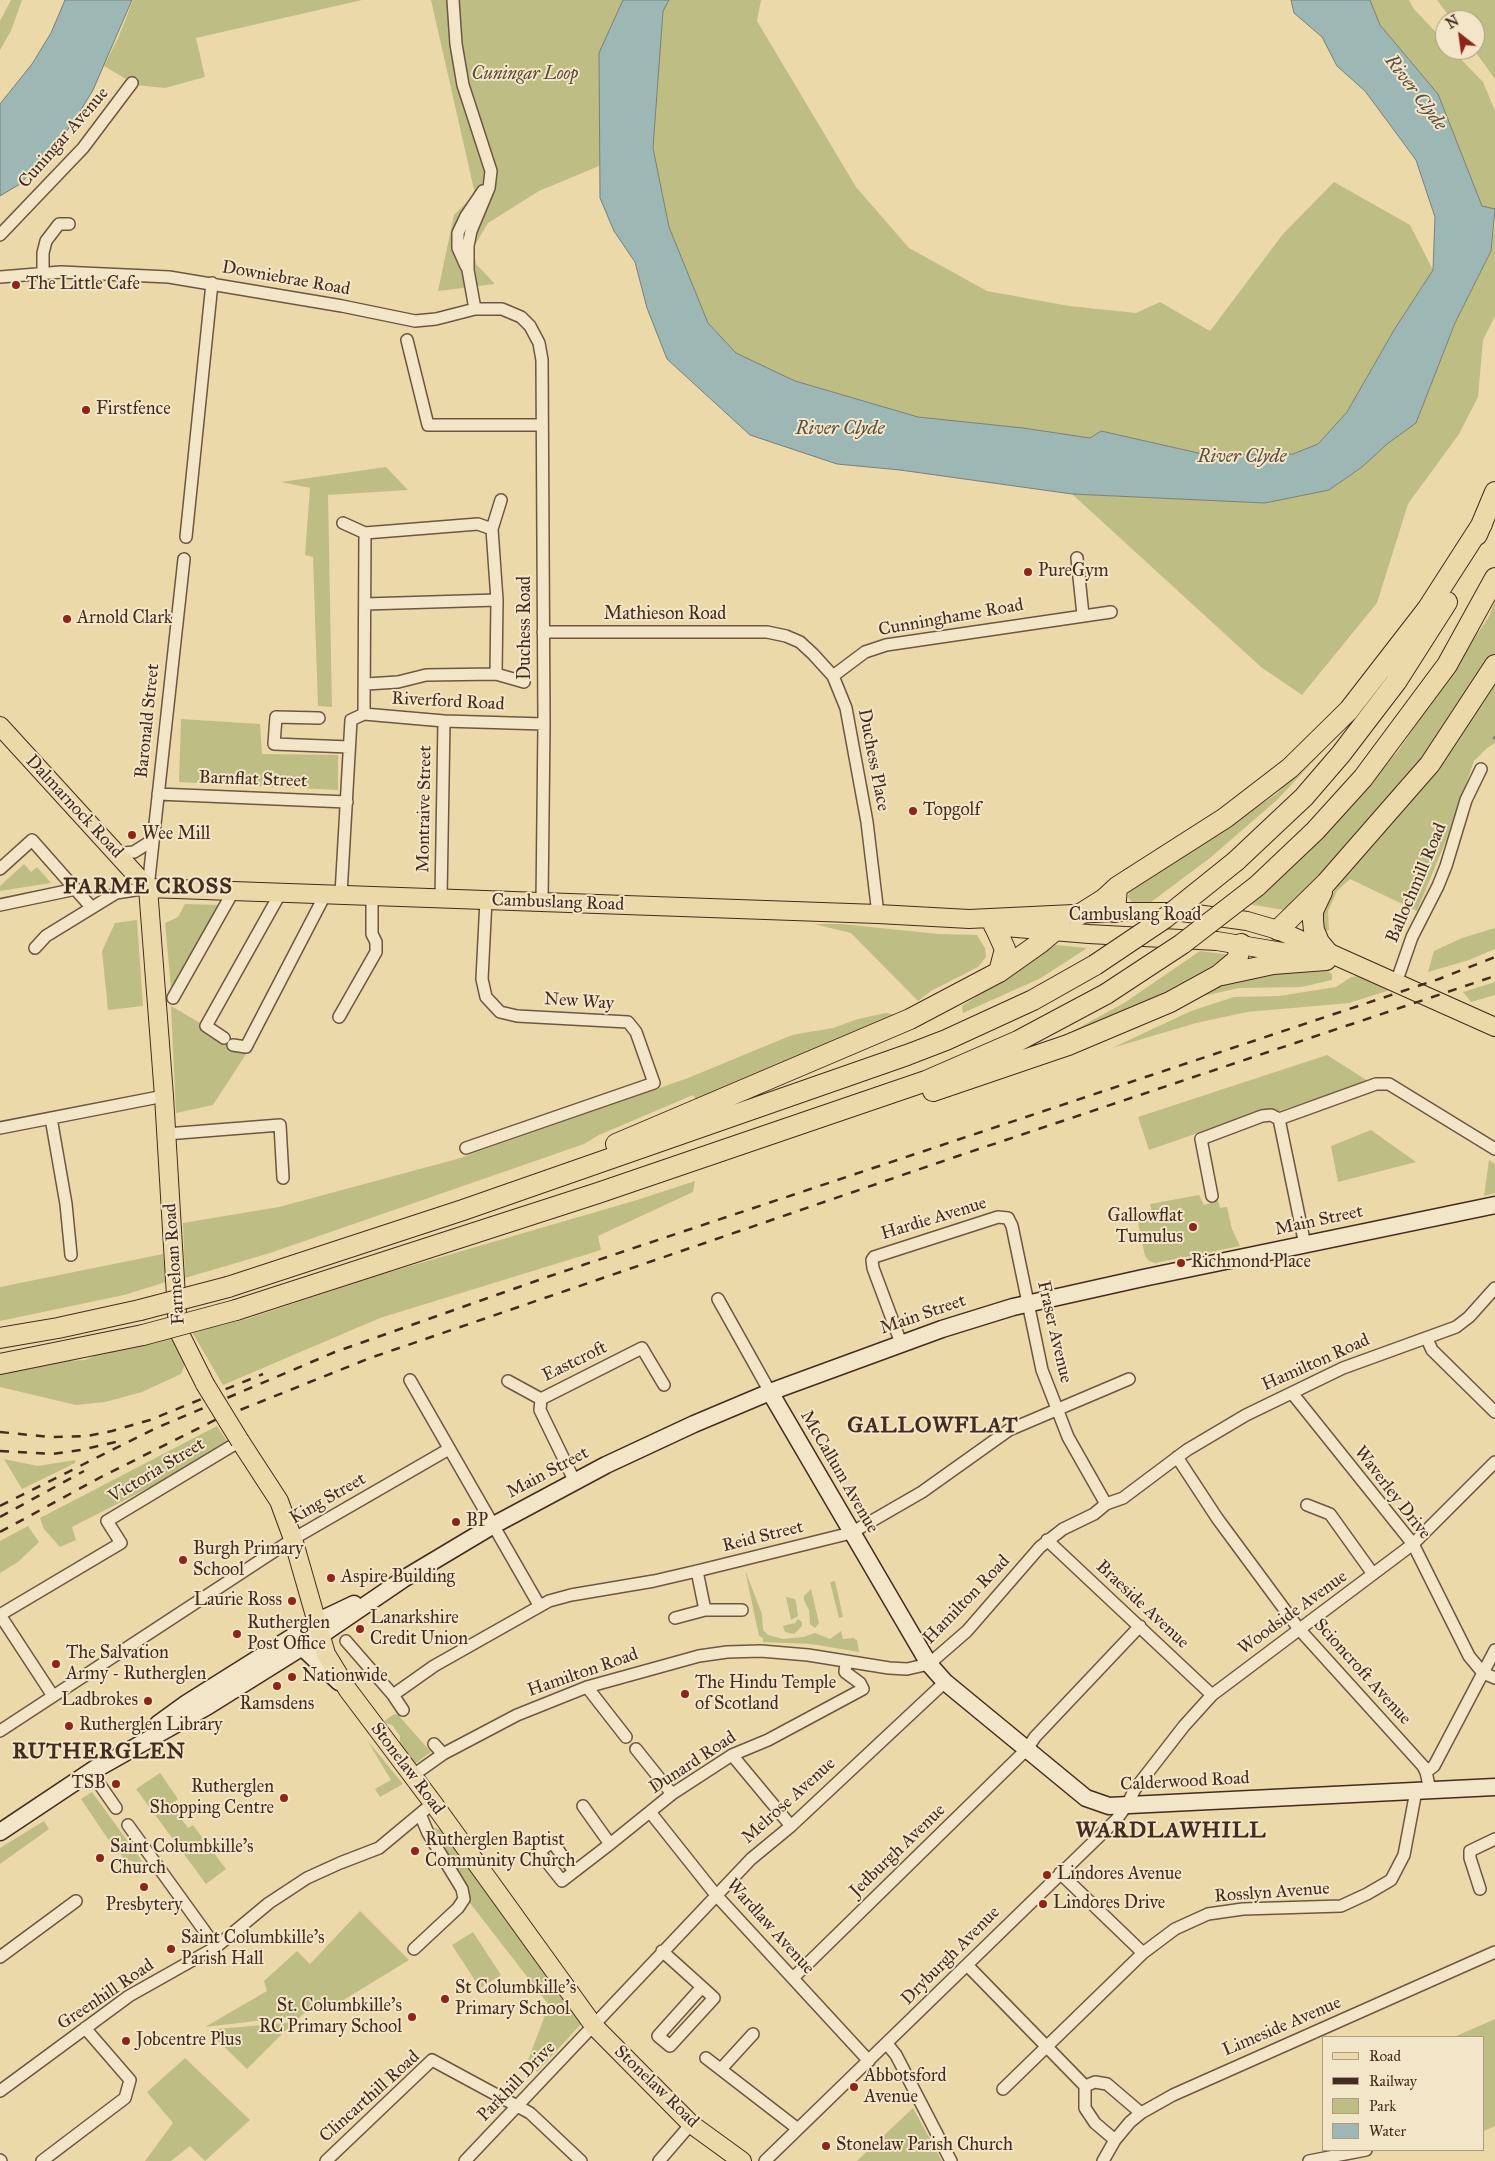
<!DOCTYPE html>
<style>
body{margin:0}
#map{position:relative;width:1495px;height:2161px;overflow:hidden;background:#ecd9aa;font-family:"IM FELL Great Primer",serif}
canvas{display:block}
.legend{position:absolute;left:1322px;top:2036px;width:162px;height:115px;box-sizing:border-box;background:#f3e6c8;border:1px solid #ad9b84;margin:0;padding:6px 9px;list-style:none;font-size:15px;color:#442b1f}
.legend li{display:flex;align-items:center;gap:10px;height:25px}
.legend b{width:25px;border:1px solid #ad9b84}
.north{position:absolute;left:1435px;top:10px;width:50px;height:50px;box-sizing:border-box;background:#f3e6c8;border:1px solid #ad9b84;border-radius:50%;rotate:330deg;font-size:14px;font-weight:700;line-height:20px;text-align:center;color:#442b1f}
.north::after{content:'';display:block;margin:auto;width:18px;height:22px;background:#8f2418;clip-path:polygon(50% 0,100% 100%,50% 72%,0 100%)}
</style>
<div id="map">
<canvas width="1495" height="2161"></canvas>
<ul class="legend">
<li><b style="height:6px;background:#ecd9aa"></b>Road</li>
<li><b style="height:6px;background:#442b1f"></b>Railway</li>
<li><b style="height:14px;background:#bebd84"></b>Park</li>
<li><b style="height:14px;background:#9db7b4"></b>Water</li>
</ul>
<div class="north">N</div>
</div>
<script>
const c = document.querySelector('canvas').getContext('2d');
c.lineJoin = 'round';
function fillPath(path, color) { c.fillStyle = color; c.fill(path, 'evenodd'); }
const poly = rows => new Path2D(rows.map(r => 'M' + r).join(''));
function trace(path, color, width, dash) { c.strokeStyle = color; c.lineWidth = width; c.lineCap = dash ? 'butt' : 'round'; c.setLineDash(dash || []); c.stroke(path); }
function drawText(font, color, halo, rows, align = 'center') {
  c.font = font + ' "IM FELL Great Primer",serif'; c.lineWidth = 4; c.setLineDash([]); c.textBaseline = 'middle'; c.strokeStyle = halo; c.fillStyle = color; for (const [text, x, y, turn = 0] of rows) {
    c.save(); c.translate(x, y); c.rotate((+turn || 0) * Math.PI / 180); c.textAlign = isNaN(turn) ? turn : align; if (halo) c.strokeText(text, 0, 0); c.fillText(text, 0, 0); c.restore();
  }
}
fillPath(poly([
 [11,0,22,0,11,31,0,50,0,21],
 [133,0,362,0,196,38,205,77,165,88,136,85,104,66,119,36],
 [431,0,623,0,599,53,599,166,539,191,488,223,473,248,476,264,495,284,438,291,454,215,475,194],
 [669,0,761,0,757,21,856,187,909,248,987,291,1069,306,1136,313,1160,302,1210,331,1283,234,1334,182,1410,225,1433,270,1394,330,1347,412,1318,444,1293,454,1206,455,1101,431,1090,438,1023,428,918,417,795,381,736,353,708,323,669,227,653,148,663,11],
 [1370,0,1409,0,1414,9,1445,42,1445,50,1452,50,1483,82,1495,111,1495,209,1482,207,1438,94,1380,25],
 [1437,0,1495,0,1495,79,1474,50,1475,20,1452,20],
 [1495,224,1495,316,1483,340,1478,397,1459,434,1408,504,1377,603,1302,695,1261,667,1072,494,1265,503,1329,490,1362,467,1387,444,1416,423,1455,323,1491,251],
 [386,467,408,490,328,495,332,707,318,706,313,557,305,555,310,488,281,482],
 [1495,602,1495,656,1445,733,1290,911,1248,904,1336,822,1399,750,1488,618],
 [1495,682,1495,743,1487,748,1474,761,1447,838,1417,911,1350,879,1337,891,1328,911,1329,930,1326,931,1321,927,1321,908],
 [181,719,260,724,262,754,338,755,338,790,179,782],
 [1334,739,1278,799,1210,858,1151,902,1133,903,1128,897,1129,889,1275,795],
 [24,864,31,872,37,867,51,883,0,891,0,886],
 [185,904,222,905,171,988,165,923,178,917],
 [137,920,143,1006,108,1010,102,951,115,923],
 [814,924,842,924,938,934,977,935,985,948,986,957,978,967,931,991,918,1001,851,933],
 [1495,928,1495,949,1469,960,1428,972,1434,951,1462,938],
 [1056,945,1087,948,1041,978,963,1013,962,1006],
 [1200,951,1231,955,1156,997,1060,1038,1124,1003],
 [1296,966,1318,971,1326,970,1332,974,1332,980,1301,987,1238,988,1199,997,1235,976],
 [1370,975,1393,989,1349,1003,1247,1012,1196,1023,1112,1048,1191,1011,1234,997,1279,996,1336,987,1351,977],
 [1495,982,1495,995,1471,1002,1463,992],
 [171,1006,248,1051,213,1105,176,1113],
 [886,1013,903,1016,696,1100,693,1095,599,1135,584,1144,270,1253,185,1278,183,1223,279,1207,457,1159,688,1078,792,1035,833,1028,858,1019],
 [1327,1055,1368,1081,1279,1111,1267,1109,1149,1150,1138,1117],
 [1371,1130,1416,1162,1338,1182,1331,1146],
 [1489,1160,1495,1164,1495,1193,1484,1196],
 [695,1181,693,1192,598,1236,601,1250,380,1318,223,1385,192,1332,247,1319,376,1276,637,1200],
 [1199,1195,1204,1205,1218,1201,1220,1208,1227,1207,1232,1229,1240,1246,1155,1263,1149,1261,1145,1256,1138,1223,1140,1218,1152,1213,1150,1204],
 [163,1254,166,1282,124,1295,0,1321,0,1287],
 [172,1336,185,1364,181,1374,142,1392,105,1402,76,1405,0,1387,0,1374,66,1361,85,1360,102,1353],
 [217,1426,227,1441,160,1482,72,1527,76,1540,60,1547,44,1529,40,1518],
 [4,1459,38,1466,75,1460,75,1463,22,1489],
 [28,1526,39,1542,18,1562,0,1573,0,1541],
 [745,1570,762,1614,763,1630,768,1635,783,1639,803,1637,815,1633,830,1639,841,1631,843,1639,853,1638,857,1640,859,1652,811,1644,763,1642,763,1638,759,1636],
 [835,1581,843,1617,839,1618,830,1582],
 [811,1589,819,1623,815,1628,810,1624,809,1610,804,1600,804,1596],
 [786,1597,795,1599,796,1602,798,1616,791,1620],
 [798,1619,802,1622,802,1626,794,1634,785,1632,783,1626,795,1623],
 [394,1714,398,1715,431,1752,416,1763,413,1762,400,1746,400,1736,392,1725,383,1722],
 [367,1740,403,1784,380,1797,375,1789,391,1780],
 [160,1773,178,1799,171,1805,188,1828,193,1825,226,1869,206,1884,136,1789],
 [92,1792,142,1861,139,1863,124,1859,120,1853,118,1854,81,1799],
 [44,1821,49,1829,0,1864,0,1848],
 [431,1827,441,1830,575,2011,581,2024,537,2072,528,2060,549,2005,470,1903,469,1890,431,1831],
 [360,1911,409,1960,324,2012,315,2003,298,2019,290,2017,205,2027,267,1991,264,1981,297,1951,310,1964],
 [473,1932,501,1975,480,1988,452,1945],
 [1495,2019,1495,2126,1484,2131,1484,2037,1454,2037],
 [294,2022,247,2069,207,2030],
 [185,2058,250,2120,205,2161,190,2146,171,2161,145,2161,173,2123,147,2092],
 [913,2108,942,2161,857,2161,861,2157]
]), '#bebd84');
const water = poly([
 [65,0,132,0,93,90,78,115,59,142,41,162,20,184,0,196,0,104,32,64,51,33,65,0],
 [623,0,669,0,663,11,653,148,669,227,708,323,736,353,795,381,918,417,1023,428,1090,438,1101,431,1207,455,1293,454,1318,444,1347,412,1394,330,1433,270,1435,217,1416,160,1365,91,1337,66,1322,37,1294,13,1291,0,1370,0,1380,25,1438,94,1482,206,1495,209,1491,251,1455,323,1416,423,1387,444,1362,467,1329,490,1265,503,1072,494,900,470,837,464,750,435,667,359,647,308,635,262,614,231,600,198,599,53,623,0]
]);
fillPath(water, '#9db7b4');
trace(water, '#797f78', 1);
trace(poly([
 [1494,738,1495,737]
]), '#797f78', 2.5);
const street = poly([
 [453,0,456,44,463,85,491,171,489,188,471,231,468,246,468,270,475,309],
 [0,235,83,148,132,83],
 [466,266,458,248,458,233,466,216,483,191],
 [43,273,43,253,46,241,59,224,69,224],
 [0,277,61,272,169,277,342,306,415,321,436,319,475,309,502,309,521,317,530,326,539,343,542,360,544,724,542,903],
 [407,340,428,425,542,425],
 [343,523,365,533,364,714],
 [492,529,501,500],
 [365,533,478,524,492,529,497,600],
 [186,537,212,283],
 [1077,558,1083,615],
 [365,604,497,600,496,674],
 [543,632,767,632,786,636,800,642,813,654,833,676,846,708,867,822,878,914],
 [833,676,865,652,886,645,1111,612],
 [366,684,398,682,426,675,496,674,524,682],
 [319,718,276,717,274,744,349,747],
 [158,794,347,802],
 [115,851,124,853,134,852,153,840],
 [0,869,32,840,92,908],
 [341,894,351,720,364,714,444,721,544,724],
 [441,898,444,721],
 [0,905,76,889],
 [35,948,46,936,116,893,148,888,184,559],
 [1396,983,1412,937,1438,886,1446,866,1466,800,1481,769],
 [173,998,234,890],
 [339,1017,376,952,376,942,372,934,372,895],
 [224,1038,206,1026,281,892],
 [233,1045,246,1047,326,893],
 [51,1118,66,1204,71,1255],
 [0,1128,164,1096],
 [166,1134,280,1125,283,1178],
 [466,1148,654,1083,636,1032,628,1022,517,1016,500,1012,486,997,482,979,486,900],
 [1212,1196,1201,1139,1262,1116,1271,1115,1279,1119],
 [1305,1245,1279,1119,1376,1084,1389,1084,1495,1149],
 [718,1299,770,1392],
 [1427,1339,1432,1350,1495,1412],
 [901,1343,873,1268,872,1260,874,1257,998,1217,1008,1218,1012,1226,1042,1370,1068,1437,1106,1504],
 [410,1380,539,1605],
 [508,1381,541,1399],
 [1292,1393,1413,1544,1469,1656,1483,1673,1495,1678],
 [1177,1457,1217,1518,1299,1629,1423,1766,1426,1772,1430,1790],
 [575,1482,540,1410,541,1399,642,1348,664,1385],
 [1307,1505,1330,1514,1373,1574],
 [1047,1540,1212,1695],
 [697,1571,705,1610],
 [675,1618,705,1610,742,1610],
 [346,1641,393,1695,403,1710],
 [587,1687,626,1737],
 [393,1695,434,1666,549,1601,571,1595,654,1581,697,1571,851,1533,922,1492,1009,1430,1129,1379],
 [53,1696,2,1618,3,1613,121,1543,107,1521,240,1441],
 [0,1731,293,1539,449,1449],
 [434,1744,443,1754],
 [636,1749,672,1794],
 [732,1755,791,1826],
 [91,1772,116,1808],
 [1426,1772,1434,1766,1495,1650],
 [412,1776,443,1754,517,1715,587,1687,699,1656,727,1652,761,1651,808,1655,889,1668,907,1669,929,1664,967,1631,1040,1547,1063,1529,1094,1514,1106,1504,1123,1498,1187,1450,1246,1415,1343,1368,1456,1327,1469,1317,1495,1288],
 [583,1806,610,1844],
 [650,1812,716,1895,869,2061],
 [128,1825,216,1947],
 [574,1871,552,1842,539,1852,562,1881,610,1844,672,1794,732,1755,768,1740,863,1689,860,1683,845,1672,846,1662],
 [1060,1873,1143,1953],
 [1480,1889,1470,1858,1470,1851,1495,1839],
 [414,1949,458,1908,464,1899,462,1889,428,1833,420,1814],
 [662,1951,702,1987,714,1998,670,2046,658,2036,702,1987],
 [0,1957,76,1901],
 [967,1965,1085,2086,1085,2108,1095,2123,1115,2140],
 [793,1978,1027,1749,1035,1737,1140,1626],
 [887,2044,896,2055,951,2161],
 [706,2058,798,2129],
 [721,2069,753,2034],
 [1085,2086,1095,2082,1107,2084,1141,2113],
 [1003,2089,1143,1953,1175,1929,1208,1914,1243,1909,1341,1906,1367,1894,1391,1880,1404,1855,1416,1791],
 [0,2091,129,1996,216,1947,269,1903,307,1878,340,1863,379,1848,433,1803],
 [0,2160,1,2161],
 [42,2161,125,2098,130,2080,85,2028],
 [326,2161,432,2060,530,2113,581,2161],
 [465,2161,751,1859,791,1826,945,1682],
 [659,2161,691,2124],
 [765,2161,1116,1820,1127,1805,1135,1789,1184,1726,1212,1695,1413,1544,1495,1462],
 [1103,2161,1115,2140,1130,2122,1141,2113,1173,2095,1495,1952],
 [1309,2161,1366,2150]
]);
const secondary = poly([
 [770,1392,929,1664,945,1682,1086,1798,1109,1806,1495,1787],
 [303,1648,339,1682],
 [158,1724,187,1703,316,1622,354,1604],
 [91,1772,208,1706,320,1636,405,1578,492,1526,606,1465,694,1424,770,1392,942,1329,1013,1307,1143,1278,1495,1205],
 [0,1832,99,1766]
]);
const primary = poly([
 [0,726,148,888],
 [148,888,878,914,969,919,1115,912,1182,912,1247,921,1278,930,1495,1027],
 [148,888,164,1096,178,1330,205,1384],
 [993,926,1089,934,1217,941,1318,958],
 [240,1441,279,1501,293,1539,326,1654,348,1690,433,1803,594,2026,691,2124,742,2161]
]);
const highway = poly([
 [1477,535,1495,492],
 [1236,861,1304,797,1341,754,1396,682,1447,602],
 [1257,886,1315,831,1363,778,1447,665,1495,578],
 [1322,892,1313,911,1313,921,1314,930,1319,942,1328,953],
 [1115,912,1117,887],
 [1077,916,1104,899,1117,887,1225,818,1290,768,1349,710,1428,608,1482,524],
 [995,927,1005,949,999,972],
 [1278,930,1326,883,1430,764,1495,665],
 [1222,975,1273,964,1326,960],
 [933,1091,1068,1045,1170,1002,1219,975,1237,960,1241,944],
 [616,1144,910,1019,999,972,1040,943,1053,932],
 [228,1287,463,1210,907,1055,946,1040,1033,1000,1095,965],
 [236,1310,598,1193,926,1081,1018,1041,1106,994],
 [0,1338,58,1328,140,1310],
 [0,1364,143,1335]
]);
trace(street, '#6e5642', 14);
trace(secondary, '#442b1f', 19);
trace(primary, '#442b1f', 20);
trace(highway, '#442b1f', 22);
trace(street, '#f3e6c8', 11);
trace(secondary, '#f3e6c8', 16);
trace(primary, '#ecd9aa', 18);
trace(highway, '#ecd9aa', 20);
trace(poly([
 [0,1432,51,1437,87,1436,112,1431,150,1420,263,1374],
 [0,1451,52,1454,81,1450,116,1442],
 [0,1506,154,1429,335,1352,550,1276,1439,979,1495,957],
 [0,1517,84,1471],
 [0,1532,101,1477,215,1420,370,1358,955,1157,1495,976]
]), '#442b1f', 2.5, [9, 9]);
const primaryBridge = poly([
 [205,1384,240,1441]
]);
const highwayBridge = poly([
 [1095,965,1165,918,1236,861],
 [1106,994,1182,944,1257,886],
 [140,1310,228,1287],
 [143,1335,236,1310]
]);
trace(primaryBridge, '#442b1f', 20, []);
trace(highwayBridge, '#442b1f', 22, []);
trace(primaryBridge, '#ecd9aa', 18);
trace(highwayBridge, '#ecd9aa', 20);
for (const [x, y, r, color] of [
 [16,285,5,"#8f2418"],
 [86,410,5,"#8f2418"],
 [1028,572,5,"#8f2418"],
 [67,619,5,"#8f2418"],
 [913,811,5,"#8f2418"],
 [132,835,5,"#8f2418"],
 [1193,1227,5,"#8f2418"],
 [1181,1263,5,"#8f2418"],
 [456,1522,5,"#8f2418"],
 [183,1560,5,"#8f2418"],
 [331,1578,5,"#8f2418"],
 [292,1601,5,"#8f2418"],
 [360,1629,5,"#8f2418"],
 [237,1634,5,"#8f2418"],
 [56,1664,5,"#8f2418"],
 [292,1677,5,"#8f2418"],
 [277,1686,5,"#8f2418"],
 [685,1694,5,"#8f2418"],
 [148,1701,5,"#8f2418"],
 [69,1726,5,"#8f2418"],
 [116,1784,5,"#8f2418"],
 [284,1798,5,"#8f2418"],
 [415,1851,5,"#8f2418"],
 [100,1858,5,"#8f2418"],
 [1047,1875,5,"#8f2418"],
 [144,1887,5,"#8f2418"],
 [1043,1904,5,"#8f2418"],
 [171,1949,5,"#8f2418"],
 [445,1999,5,"#8f2418"],
 [412,2017,5,"#8f2418"],
 [126,2041,5,"#8f2418"],
 [854,2087,5,"#8f2418"],
 [826,2146,5,"#8f2418"]
]) { const dot = new Path2D(); dot.arc(x, y, r, 0, 2 * Math.PI); c.fillStyle = color; c.fill(dot); trace(dot, '#f3e6c8', 2); }
drawText('italic 18px', '#5c4833', '#f3e6c8', [
 ["Cuningar Loop",525,75]
]);
drawText('18px', '#442b1f', '#f3e6c8', [
 ["Cuningar Avenue",64,138,-49],
 ["Downiebrae Road",286,279,10],
 ["Mathieson Road",665,615],
 ["Cunninghame Road",951,618,-10],
 ["Duchess Road",526,628,-90],
 ["Riverford Road",448,702,3],
 ["Baronald Street",148,721,-84],
 ["Duchess Place",873,760,79],
 ["Barnflat Street",253,780,2],
 ["Dalmarnock Road",74,807,47],
 ["Montraive Street",425,809,-89],
 ["Ballochmill Road",1417,883,-67],
 ["Cambuslang Road",558,903,2],
 ["Cambuslang Road",1135,916],
 ["New Way",579,1002,4],
 ["Hardie Avenue",934,1219,-17],
 ["Main Street",1319,1221,-12],
 ["Farmeloan Road",175,1264,-94],
 ["Main Street",923,1315,-19],
 ["Fraser Avenue",1054,1332,77],
 ["Eastcroft",575,1362,-26],
 ["Hamilton Road",1316,1363,-24],
 ["Victoria Street",157,1471,-31],
 ["McCallum Avenue",839,1472,60],
 ["Main Street",548,1473,-28],
 ["Waverley Drive",1392,1493,52],
 ["King Street",328,1499,-30],
 ["Reid Street",763,1537,-14],
 ["Hamilton Road",967,1600,-46],
 ["Braeside Avenue",1142,1605,43],
 ["Woodside Avenue",1293,1613,-36],
 ["Scioncroft Avenue",1362,1672,48],
 ["Hamilton Road",583,1673,-19],
 ["Dunard Road",693,1763,-33],
 ["Stonelaw Road",407,1769,53],
 ["Calderwood Road",1185,1782,-3],
 ["Melrose Avenue",789,1801,-42],
 ["Jedburgh Avenue",898,1851,-44],
 ["Rosslyn Avenue",1272,1893,-4],
 ["Wardlaw Avenue",770,1927,48],
 ["Dryburgh Avenue",951,1956,-45],
 ["Greenhill Road",106,1995,-34],
 ["Limeside Avenue",1282,2027,-23],
 ["Parkhill Drive",517,2082,-46],
 ["Stonelaw Road",656,2087,44],
 ["Clincarthill Road",370,2097,-42]
]);
drawText('18px', '#442b1f', '#f3e6c8', [
 ["The Little Cafe",26,285],
 ["Firstfence",96,410],
 ["PureGym",1038,572],
 ["Arnold Clark",77,619],
 ["Topgolf",923,811],
 ["Wee Mill",142,835],
 ["Gallowflat",1183,1217,"right"],
 ["Tumulus",1183,1238,"right"],
 ["Richmond Place",1191,1263],
 ["BP",466,1522],
 ["Burgh Primary",193,1550],
 ["School",193,1571],
 ["Aspire Building",341,1578],
 ["Laurie Ross",282,1601,"right"],
 ["Lanarkshire",370,1619],
 ["Credit Union",370,1640],
 ["Rutherglen",247,1624],
 ["Post Office",247,1645],
 ["The Salvation",66,1654],
 ["Army - Rutherglen",66,1675],
 ["Nationwide",302,1677],
 ["The Hindu Temple",695,1684],
 ["of Scotland",695,1705],
 ["Ladbrokes",138,1701,"right"],
 ["Ramsdens",277,1705,"center"],
 ["Rutherglen Library",79,1726],
 ["TSB",106,1784,"right"],
 ["Rutherglen",274,1788,"right"],
 ["Shopping Centre",274,1809,"right"],
 ["Rutherglen Baptist",425,1841],
 ["Community Church",425,1862],
 ["Saint Columbkille's",110,1848],
 ["Church",110,1869],
 ["Lindores Avenue",1057,1875],
 ["Lindores Drive",1053,1904],
 ["Presbytery",144,1906,"center"],
 ["Saint Columbkille's",181,1939],
 ["Parish Hall",181,1960],
 ["St Columbkille's",455,1989],
 ["Primary School",455,2010],
 ["St. Columbkille's",402,2007,"right"],
 ["RC Primary School",402,2028,"right"],
 ["Jobcentre Plus",136,2041],
 ["Abbotsford",864,2077],
 ["Avenue",864,2098],
 ["Stonelaw Parish Church",836,2146]
], 'left');
drawText('italic 19px', '#5a4e44', '#f3e6c8', [
 ["River Clyde",1415,93,53],
 ["River Clyde",840,429],
 ["River Clyde",1242,457]
]);
c.letterSpacing = '1px';
drawText('bold 22px', '#442b1f', '#f3e6c8', [
 ["FARME CROSS",148,888],
 ["GALLOWFLAT",933,1427],
 ["RUTHERGLEN",99,1753],
 ["WARDLAWHILL",1171,1832]
]);
c.letterSpacing = '0px';
</script>
